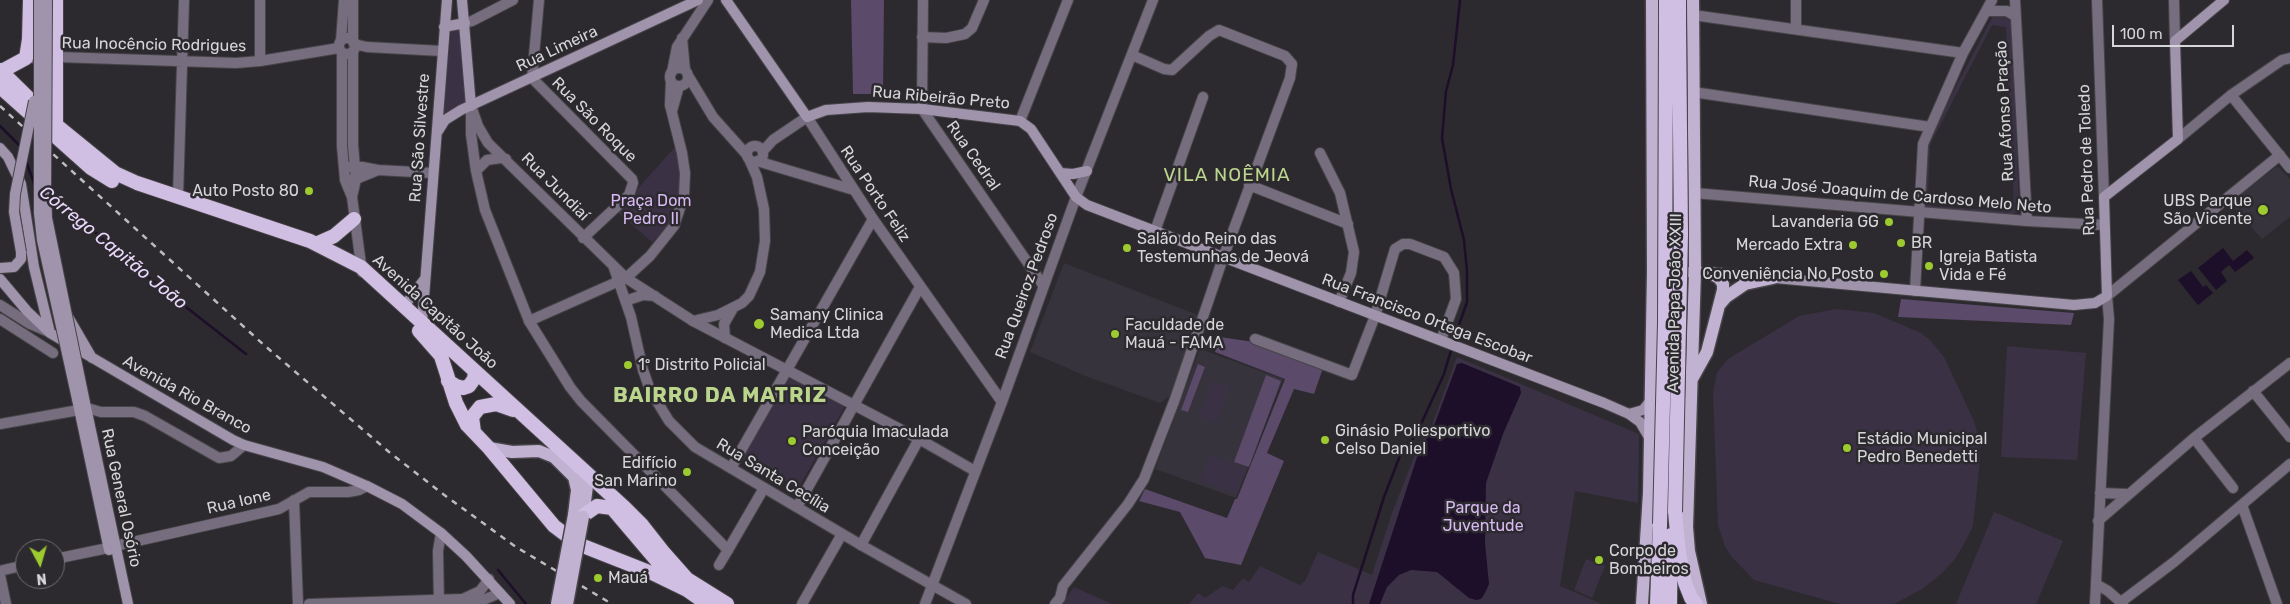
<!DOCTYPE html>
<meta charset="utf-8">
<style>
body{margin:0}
#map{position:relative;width:2290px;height:604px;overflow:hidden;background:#2c2a2e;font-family:Rubik,sans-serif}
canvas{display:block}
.north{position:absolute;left:15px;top:539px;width:50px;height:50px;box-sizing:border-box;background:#2c2a2e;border:1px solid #706e72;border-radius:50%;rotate:174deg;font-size:14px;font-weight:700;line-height:20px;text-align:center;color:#d6d5d8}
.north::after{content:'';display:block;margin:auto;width:18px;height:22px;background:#9dca2f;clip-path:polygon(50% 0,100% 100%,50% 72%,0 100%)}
.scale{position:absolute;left:2112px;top:25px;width:122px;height:22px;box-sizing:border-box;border:2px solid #d6d5d8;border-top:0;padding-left:6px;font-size:15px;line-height:18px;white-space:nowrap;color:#d6d5d8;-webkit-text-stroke:4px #2c2a2e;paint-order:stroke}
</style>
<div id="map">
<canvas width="2290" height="604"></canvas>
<div class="north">N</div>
<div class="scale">100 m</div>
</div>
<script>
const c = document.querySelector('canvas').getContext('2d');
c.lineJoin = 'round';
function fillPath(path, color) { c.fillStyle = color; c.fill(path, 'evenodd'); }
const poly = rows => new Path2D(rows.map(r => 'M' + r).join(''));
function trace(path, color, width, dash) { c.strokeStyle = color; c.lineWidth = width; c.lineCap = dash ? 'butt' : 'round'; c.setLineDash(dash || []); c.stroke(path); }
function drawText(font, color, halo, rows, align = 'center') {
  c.font = font + ' Rubik,sans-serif'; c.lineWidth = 5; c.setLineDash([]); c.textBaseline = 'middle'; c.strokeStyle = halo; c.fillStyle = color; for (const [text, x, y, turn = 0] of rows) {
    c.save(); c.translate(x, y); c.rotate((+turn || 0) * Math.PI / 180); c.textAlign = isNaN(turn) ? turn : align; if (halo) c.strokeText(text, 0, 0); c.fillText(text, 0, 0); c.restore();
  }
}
fillPath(poly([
 [2278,166,2290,179,2290,217,2262,239,2229,202],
 [1064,263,1198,315,1172,394,1160,403,1088,377,1030,352],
 [1200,349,1283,379,1236,498,1155,469]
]), '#37333c');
fillPath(poly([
 [2003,15,2010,18,2012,25,2019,206,2017,212,2010,216,1926,208,1924,202,1926,144,1993,16],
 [1992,25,2006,27,2014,207,2006,211,1932,206,1928,199,1930,145],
 [461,29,467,105,443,117,451,32],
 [675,147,683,173,672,224,652,242,617,212],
 [1836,309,1874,313,1921,333,1930,340,1944,357,1974,421,1979,439,1980,458,1973,526,1965,542,1955,559,1942,573,1922,589,1894,604,1840,604,1754,580,1730,555,1725,546,1718,525,1713,392,1717,373,1728,359,1799,316],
 [2007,346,2086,353,2077,460,2001,457],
 [1457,357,1639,434,1638,503,1575,491,1560,586,1602,604,1189,604,1198,593,1205,598,1222,586,1233,590,1243,578,1249,582,1260,566,1300,585,1305,581,1318,552,1372,575,1392,513,1420,442,1429,433],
 [789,374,846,404,798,489,771,472,742,461],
 [1212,381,1229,387,1217,423,1199,417],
 [1210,456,1246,468,1236,494,1200,481],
 [1994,512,2063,541,2036,604,1956,604],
 [1586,559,1605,566,1592,598,1574,590],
 [1074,587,1112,604,1062,604]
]), '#3b3145');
fillPath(poly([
 [851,0,884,0,883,94,853,94],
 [1901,299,2074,313,2071,325,1898,317],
 [1220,337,1254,342,1323,368,1314,394,1294,389,1267,453,1284,461,1241,565,1205,558,1180,512,1139,501,1145,489,1227,518,1235,499,1237,499,1285,379,1215,352],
 [1198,364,1205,367,1188,412,1181,410],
 [1266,375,1281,381,1249,467,1234,462]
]), '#5b4a6a');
fillPath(poly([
 [2223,248,2233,261,2247,250,2254,258,2235,272,2229,265,2221,272,2227,281,2216,290,2198,268],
 [2191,271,2203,287,2206,285,2213,293,2198,305,2178,280],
 [1462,363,1520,387,1521,393,1503,434,1486,483,1485,543,1489,584,1485,593,1481,599,1476,600,1469,598,1437,572,1411,570,1399,575,1387,587,1380,604,1369,604,1421,445,1431,434,1457,364]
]), '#1d0e29');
trace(poly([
 [0,126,22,148],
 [26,161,35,186],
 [49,197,87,225,131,264,246,354],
 [1453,342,1467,302,1467,271,1464,240,1451,189,1442,138,1446,91,1453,65,1460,0],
 [498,570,526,604],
 [1353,604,1353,595,1384,497,1403,448,1413,439,1421,424,1444,374,1452,347]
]), '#1d0e29', 2.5);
const minor = poly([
 [539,0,532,78,632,179,633,183,629,195,583,238],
 [923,0,922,109,1043,285],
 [1796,0,1796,29],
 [2015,0,2027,221],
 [2097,0,2104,197],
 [2174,0,2175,41],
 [1987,11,2007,11,2015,16],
 [1693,15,1963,53],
 [465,23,472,21,513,0],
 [922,37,946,38,965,34,972,28,984,0],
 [682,38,685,70],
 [354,44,367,47,442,51],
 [1132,55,1164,69,1172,70,1209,36,1219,30,1285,56,1292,64,1290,78,1223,258],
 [26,58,57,57,236,63,260,61,339,48],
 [260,61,260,0],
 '670 77a9 9 0 1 1 18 0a9 9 0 1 1-18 0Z',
 [672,72,677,47,708,0],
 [689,77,713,117,747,155],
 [1693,92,1930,127],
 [2231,95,2290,168],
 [672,111,679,86],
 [1020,121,1068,0],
 [2178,139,2231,95,2282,60,2290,58],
 '747 154a8 8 0 1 1 16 0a8 8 0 1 1-16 0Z',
 [763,151,773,140,807,117],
 [1320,153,1340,193,1354,252,1351,273,1339,302],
 [757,161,854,190],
 [347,167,362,167,378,170,433,173],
 [348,180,356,179,378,170],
 [1249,185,1348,224],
 [1694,193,2027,221,2104,225],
 [178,197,184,0],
 [1076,197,1153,0],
 [1155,231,1203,97],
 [1915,291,1923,144,1963,53,1992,0],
 [0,319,53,353],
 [529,321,626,278,650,256,674,226,684,196,685,173,682,153,670,105,671,81],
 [693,321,718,315,742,303,749,296,760,272,765,241,764,209,757,177,749,159],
 [725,338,724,324,732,310],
 [1255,339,1352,375,1375,316,1395,249,1403,244,1410,244,1444,257,1454,273,1456,299,1441,340],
 [2253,391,2290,437],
 [87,408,101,412,134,412,145,416,219,458,231,456,244,445],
 [0,424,79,410],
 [2194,438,2233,488],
 [731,468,873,219],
 [2100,493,2127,494],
 [294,500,298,604],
 [2242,505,2277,604],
 [797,507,920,287],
 [2098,521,2194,438,2290,363],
 [861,545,919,439],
 [115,546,279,509,309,492,348,492,359,490,367,486],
 [55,559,108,548],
 [719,565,728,550],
 [0,571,25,565],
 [0,575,6,604],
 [2096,584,2108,591,2123,604],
 [465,598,480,591,489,579],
 [2121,602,2174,562,2290,464],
 [309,604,462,599,472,601,483,600,500,593],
 [439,604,438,551,441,533],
 [802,604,842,534],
 [2095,604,2109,319,2107,296,2280,155]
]);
const tertiary = poly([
 '339 46a8 8 0 1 1 16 0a8 8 0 1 1-16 0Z',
 [341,41,344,0],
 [353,42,353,0],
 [342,53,342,146,345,180,352,197,362,272],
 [471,106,478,126,488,143,626,278,693,321,919,439,975,471],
 [471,112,471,134,476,171,485,210,529,321,570,387,581,401,728,550,764,488],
 [807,117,873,219,1002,402],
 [476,171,487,160,501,158,506,159],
 [352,197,356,179,353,145,353,51],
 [614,268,631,317,643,370,650,390,669,421,695,447,861,545,966,604],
 [631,299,643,295,655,296],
 [0,305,30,324,49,332],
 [925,604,1002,402,1076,197],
 [1055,604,1060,598,1063,586,1128,504,1144,479,1175,399,1223,258]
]);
const secondary = poly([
 [462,0,471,106],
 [726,0,807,117,826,110,868,107,922,109,1020,121,1031,129,1076,197,1087,205,1604,403,1629,414,1640,422,1650,439],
 [444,27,465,23],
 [438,131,445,120,461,110,698,0],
 [0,148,8,157,21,184,34,267,50,333],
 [1060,173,1073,174,1087,171],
 [0,268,14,267,21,259,21,252],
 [1658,272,1708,272,2074,305,2095,303,2107,296,2104,197,2178,139,2175,41,2224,0],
 [0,279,27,311,50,333,233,440,244,445,323,467,367,486,402,504,441,533,466,556,510,604],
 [404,306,424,280],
 [67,315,92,358],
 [422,323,447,0],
 [84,398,128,604],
 [77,399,109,550],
 [1629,414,1643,410,1651,400]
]);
const primary = poly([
 [1693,0,1695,271,1687,527,1689,551,1701,604],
 [1720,304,1726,297,1745,284,1773,278],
 [1692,379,1707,352,1723,290,1723,284,1719,278,1708,272],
 [489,448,512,452,539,451,554,457,574,477,577,490,574,515],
 [583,517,587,486,584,470],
 [1642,604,1649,493,1653,272,1652,0]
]);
const trunk = poly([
 [56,0,56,125],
 [1666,0,1666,22],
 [1679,0,1679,24],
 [0,70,56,125,115,173,137,183,310,241,361,267,625,508,642,525,664,553,687,579,727,604],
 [2,71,26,58,29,39,30,0],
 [0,87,91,168,112,181],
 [316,244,334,236,354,219],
 [419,331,441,356,456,403,467,425,489,448,554,526,578,544,654,574,687,590,707,604],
 [448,381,456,386,463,388,469,386,474,379,475,372],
 [474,432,472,417,480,407,496,404,513,410],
 [1675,512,1679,553,1685,583,1691,598,1696,604],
 [584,515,597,506,612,508,657,561,677,581],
 [1657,604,1660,524],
 [1670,604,1671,535]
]);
trace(minor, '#474549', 12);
trace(tertiary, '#474549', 12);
trace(secondary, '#474549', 12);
trace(primary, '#474549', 15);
trace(trunk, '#474549', 16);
trace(minor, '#766e7e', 10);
trace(tertiary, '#766e7e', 10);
trace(secondary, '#a094ad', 10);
trace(primary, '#c1b2d1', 12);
trace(trunk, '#d0bfe2', 14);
trace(poly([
 [0,106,264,345,389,452,443,494,516,547,612,604]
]), '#bcbbbe', 2.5, [6, 6]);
const secondaryBridge = poly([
 [39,0,39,213,42,240,77,399],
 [47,0,46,192,47,218,84,398],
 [21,252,14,212,15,194,34,101]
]);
const primaryBridge = poly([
 [557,604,574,515],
 [567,604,583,517]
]);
const trunkBridge = poly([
 [1675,512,1681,234,1679,24],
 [1660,524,1665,323,1666,22]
]);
trace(secondaryBridge, '#474549', 12, []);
trace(primaryBridge, '#474549', 15, []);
trace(trunkBridge, '#474549', 16, []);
trace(secondaryBridge, '#a094ad', 10);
trace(primaryBridge, '#c1b2d1', 12);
trace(trunkBridge, '#d0bfe2', 14);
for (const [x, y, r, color] of [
 [309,191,5,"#9dca2f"],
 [2263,210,6,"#9dca2f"],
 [1889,222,5,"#9dca2f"],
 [1901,243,5,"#9dca2f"],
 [1853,245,5,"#9dca2f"],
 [1127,248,5,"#9dca2f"],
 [1929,266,5,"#9dca2f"],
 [1884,274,5,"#9dca2f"],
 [759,324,6,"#9dca2f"],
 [1115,334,5,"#9dca2f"],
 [628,365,5,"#9dca2f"],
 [1325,440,5,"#9dca2f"],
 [792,441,5,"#9dca2f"],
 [1847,448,5,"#9dca2f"],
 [687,472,5,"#9dca2f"],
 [1599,560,5,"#9dca2f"],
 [598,578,5,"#9dca2f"]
]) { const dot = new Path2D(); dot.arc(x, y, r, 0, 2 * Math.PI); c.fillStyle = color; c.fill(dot); trace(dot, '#2c2a2e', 2); }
drawText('16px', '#d6d5d8', '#2c2a2e', [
 ["Rua Inocêncio Rodrigues",154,45,1],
 ["Rua Limeira",557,49,-25],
 ["Rua Ribeirão Preto",941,98,5],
 ["Rua Afonso Pração",2005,111,-93],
 ["Rua São Roque",594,120,45],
 ["Rua São Silvestre",420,138,-86],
 ["Rua Cedral",973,156,55],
 ["Rua Pedro de Toledo",2087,160,-92],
 ["Rua Jundiaí",555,187,45],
 ["Rua Porto Feliz",875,194,56],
 ["Rua José Joaquim de Cardoso Melo Neto",1900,195,5],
 ["Rua Queiroz Pedroso",1027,286,-70],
 ["Avenida Papa João XXIII",1675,303,-89],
 ["Avenida Capitão João",435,312,42],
 ["Rua Francisco Ortega Escobar",1427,319,21],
 ["Avenida Rio Branco",187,395,29],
 ["Rua Santa Cecília",773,476,31],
 ["Rua General Osório",121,498,78],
 ["Rua Ione",239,502,-13]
]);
drawText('16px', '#d6d5d8', '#2c2a2e', [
 ["Auto Posto 80",299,191,"right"],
 ["UBS Parque",2252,201,"right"],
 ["São Vicente",2252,219,"right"],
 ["Lavanderia GG",1879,222,"right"],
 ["Salão do Reino das",1137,239],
 ["Testemunhas de Jeová",1137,257],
 ["BR",1911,243],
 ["Mercado Extra",1843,245,"right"],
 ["Igreja Batista",1939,257],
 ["Vida e Fé",1939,275],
 ["Conveniência No Posto",1874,274,"right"],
 ["Samany Clinica",770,315],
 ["Medica Ltda",770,333],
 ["Faculdade de",1125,325],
 ["Mauá - FAMA",1125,343],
 ["1º Distrito Policial",638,365],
 ["Ginásio Poliesportivo",1335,431],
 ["Celso Daniel",1335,449],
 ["Paróquia Imaculada",802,432],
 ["Conceição",802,450],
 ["Estádio Municipal",1857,439],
 ["Pedro Benedetti",1857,457],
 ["Edifício",677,463,"right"],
 ["San Marino",677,481,"right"],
 ["Corpo de",1609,551],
 ["Bombeiros",1609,569],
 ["Mauá",608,578]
], 'left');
drawText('16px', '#d7baf3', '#2c2a2e', [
 ["Praça Dom",651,201],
 ["Pedro II",651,219],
 ["Parque da",1483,508],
 ["Juventude",1483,526]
]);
drawText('italic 18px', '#ebd9fd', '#2c2a2e', [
 ["Córrego Capitão João",113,248,39]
]);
c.letterSpacing = '1px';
drawText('19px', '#bbd58d', '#2c2a2e', [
 ["VILA NOÊMIA",1227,176]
]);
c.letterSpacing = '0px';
c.letterSpacing = '1px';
drawText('bold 21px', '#bbd58d', '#2c2a2e', [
 ["BAIRRO DA MATRIZ",720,396]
]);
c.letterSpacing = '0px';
</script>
